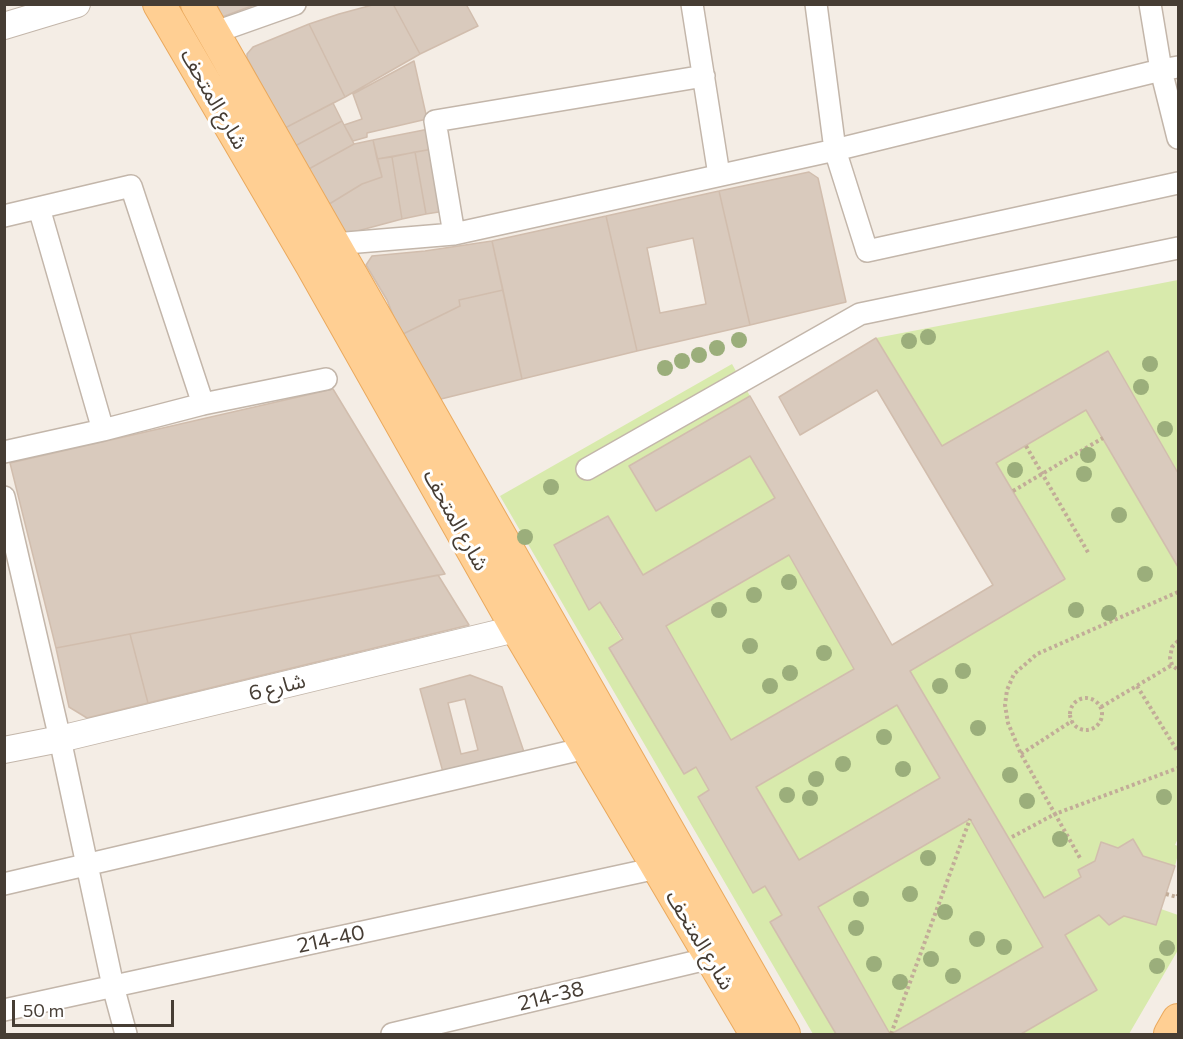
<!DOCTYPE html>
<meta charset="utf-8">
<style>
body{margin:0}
#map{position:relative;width:1183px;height:1039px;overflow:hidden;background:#f4ede5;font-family:Commissioner,sans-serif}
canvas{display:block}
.frame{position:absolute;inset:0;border:6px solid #463d34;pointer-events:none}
.scale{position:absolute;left:12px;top:1000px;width:162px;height:27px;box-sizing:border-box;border:3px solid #463d34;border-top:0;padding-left:8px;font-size:18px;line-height:21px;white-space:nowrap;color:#463d34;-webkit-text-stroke:4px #fff;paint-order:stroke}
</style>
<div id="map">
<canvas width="1183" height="1039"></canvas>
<div class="frame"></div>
<div class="scale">50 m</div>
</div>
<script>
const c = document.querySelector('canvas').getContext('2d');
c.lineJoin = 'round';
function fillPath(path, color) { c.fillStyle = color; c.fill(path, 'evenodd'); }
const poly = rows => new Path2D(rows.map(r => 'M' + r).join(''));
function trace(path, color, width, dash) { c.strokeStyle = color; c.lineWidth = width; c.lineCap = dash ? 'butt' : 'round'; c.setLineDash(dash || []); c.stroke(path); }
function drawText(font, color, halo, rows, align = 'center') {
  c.font = font + ' Commissioner,"Noto Sans Arabic",sans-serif'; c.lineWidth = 6; c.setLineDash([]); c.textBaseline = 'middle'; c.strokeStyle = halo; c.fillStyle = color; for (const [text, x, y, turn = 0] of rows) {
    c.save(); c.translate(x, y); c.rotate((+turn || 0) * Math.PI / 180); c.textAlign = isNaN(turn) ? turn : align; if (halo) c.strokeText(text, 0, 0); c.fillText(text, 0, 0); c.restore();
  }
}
fillPath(poly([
 [1178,280,1178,473,1108,351,942,446,876,338],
 [732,364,750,396,629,466,656,511,750,456,775,498,643,575,608,516,554,546,589,610,600,602,696,767,709,790,698,797,753,893,765,886,782,915,771,923,836,1034,813,1034,500,496],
 [1086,410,1178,567,1178,838,1175,845,1178,846,1178,854,1175,866,1143,856,1133,839,1118,848,1101,842,1095,861,1078,870,1081,877,1044,898,910,671,1064,579,996,463],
 [789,555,854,669,731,740,666,626],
 [897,705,940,778,799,860,756,787],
 [970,819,1043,947,890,1034,818,907],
 [1161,909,1178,915,1178,950,1129,1034,1021,1034,1097,990,1065,935,1099,915,1109,925,1124,916,1156,925]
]), '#d8eaac');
const building = poly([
 [217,4,257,4,222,17,217,4],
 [376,4,393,4,420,54,345,97,309,24,339,14,376,4],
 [393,4,466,4,478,26,420,54,393,4],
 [309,24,345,97,285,128,247,58,247,54,253,47,309,24],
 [414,61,427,119,367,133,367,137,353,141,344,125,362,119,353,94,414,61],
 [333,103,342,121,295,146,285,128,333,103],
 [342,121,354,144,307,170,295,146,342,121],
 [429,129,433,149,377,159,373,140,429,129],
 [373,140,382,177,362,184,326,206,307,170,354,144,373,140],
 [433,149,445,211,426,214,415,152,433,149],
 [415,152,426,214,402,219,392,157,415,152],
 [392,157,402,219,350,233,343,231,326,206,362,184,382,177,377,159,392,157],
 [809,172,818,178,846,302,750,325,719,191,809,172],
 [719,191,750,325,637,351,606,216,719,191],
 [693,238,706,304,660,313,647,248,693,238],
 [606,216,637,351,522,379,492,241,606,216],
 [492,241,503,290,459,300,460,306,401,335,387,300,366,265,372,256,425,251,492,241],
 [503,290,522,379,441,399,401,335,460,306,459,300,503,290],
 [876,338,942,446,1108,351,1178,473,1178,567,1086,410,996,463,1065,579,910,671,1044,898,1081,877,1078,870,1095,861,1101,842,1118,848,1133,839,1143,856,1175,866,1156,925,1124,916,1109,925,1099,915,1065,935,1097,990,1021,1034,891,1034,1043,947,970,819,818,907,890,1034,836,1034,770,922,782,915,765,886,753,893,698,797,709,790,696,767,684,774,609,648,623,639,600,602,589,610,554,545,608,516,643,575,775,498,750,456,656,511,629,466,750,396,892,645,993,585,877,390,800,435,779,397,876,338],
 [789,555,854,669,731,740,666,626,789,555],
 [897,705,940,778,799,860,756,787,897,705],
 [333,389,445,574,56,648,10,463,333,389],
 [438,575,469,625,148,703,130,634,438,575],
 [130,634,148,703,87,718,69,707,56,648,130,634],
 [470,675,502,687,524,752,443,772,420,689,470,675],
 [465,699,478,750,461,754,448,703,465,699]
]);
fillPath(building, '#d9cabd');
trace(building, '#d1bdad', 1.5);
const minor = poly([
 [692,4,719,175],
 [816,4,835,150,867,251,1178,183],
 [1150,4,1161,70,1178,138],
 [213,33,295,4],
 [39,208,103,430],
 [4,216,131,186,203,404],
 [454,234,435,121,704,76],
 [334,244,454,234,835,150,1161,70,1178,67],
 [4,452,103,430,203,404,326,379],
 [587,469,860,314,1178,248],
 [4,497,60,739,113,986,126,1034],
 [4,884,586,748],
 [4,1010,657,868],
 [392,1034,711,958]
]);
const tertiary = poly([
 [4,26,77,4],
 [4,750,60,739,536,624]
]);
const primary = poly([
 [159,4,312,266,517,629,756,1034],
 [197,4,784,1034],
 [1170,1034,1178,1020]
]);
trace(minor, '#c3b6aa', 24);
trace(tertiary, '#c3b6aa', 28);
trace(primary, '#eaa95d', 34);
trace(poly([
 [1026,446,1089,554],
 [1013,491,1103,438],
 [1178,592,1037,654,1014,674,1007,690,1005,705,1008,723,1021,754,1055,814,1178,768],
 [1178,641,1172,647,1170,658,1172,665,1178,670],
 [1137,686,1178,752],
 '1070 714a16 16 0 1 1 32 0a16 16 0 1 1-32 0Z',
 [1101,707,1172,665],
 [1021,754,1072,721],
 [1012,837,1055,814,1080,858],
 [1166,894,1177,897,1178,895],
 [891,1034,970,819]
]), '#c2ac98', 4, [3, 3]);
trace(minor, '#fff', 21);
trace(tertiary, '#fff', 26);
trace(primary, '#ffcf93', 32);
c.fillStyle = '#9bae7b';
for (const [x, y] of [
 [928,337],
 [739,340],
 [909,341],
 [717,348],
 [699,355],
 [682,361],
 [1150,364],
 [665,368],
 [1141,387],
 [1165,429],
 [1088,455],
 [1015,470],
 [1084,474],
 [551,487],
 [1119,515],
 [525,537],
 [1145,574],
 [789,582],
 [754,595],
 [719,610],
 [1076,610],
 [1109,613],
 [750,646],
 [824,653],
 [963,671],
 [790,673],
 [770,686],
 [940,686],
 [978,728],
 [884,737],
 [843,764],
 [903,769],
 [1010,775],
 [816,779],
 [787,795],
 [1164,797],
 [810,798],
 [1027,801],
 [1060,839],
 [928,858],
 [910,894],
 [861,899],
 [945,912],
 [856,928],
 [977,939],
 [1004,947],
 [1167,948],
 [931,959],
 [874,964],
 [1157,966],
 [953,976],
 [900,982]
]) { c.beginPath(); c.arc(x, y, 8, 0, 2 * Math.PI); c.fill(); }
drawText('21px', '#463d34', '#fff', [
 ["شارع المتحف",214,99,60],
 ["شارع المتحف",456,520,61],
 ["شارع 6",277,687,-14],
 ["214-40",331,939,-12],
 ["شارع المتحف",700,940,59],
 ["214-38",551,996,-14]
]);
</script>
